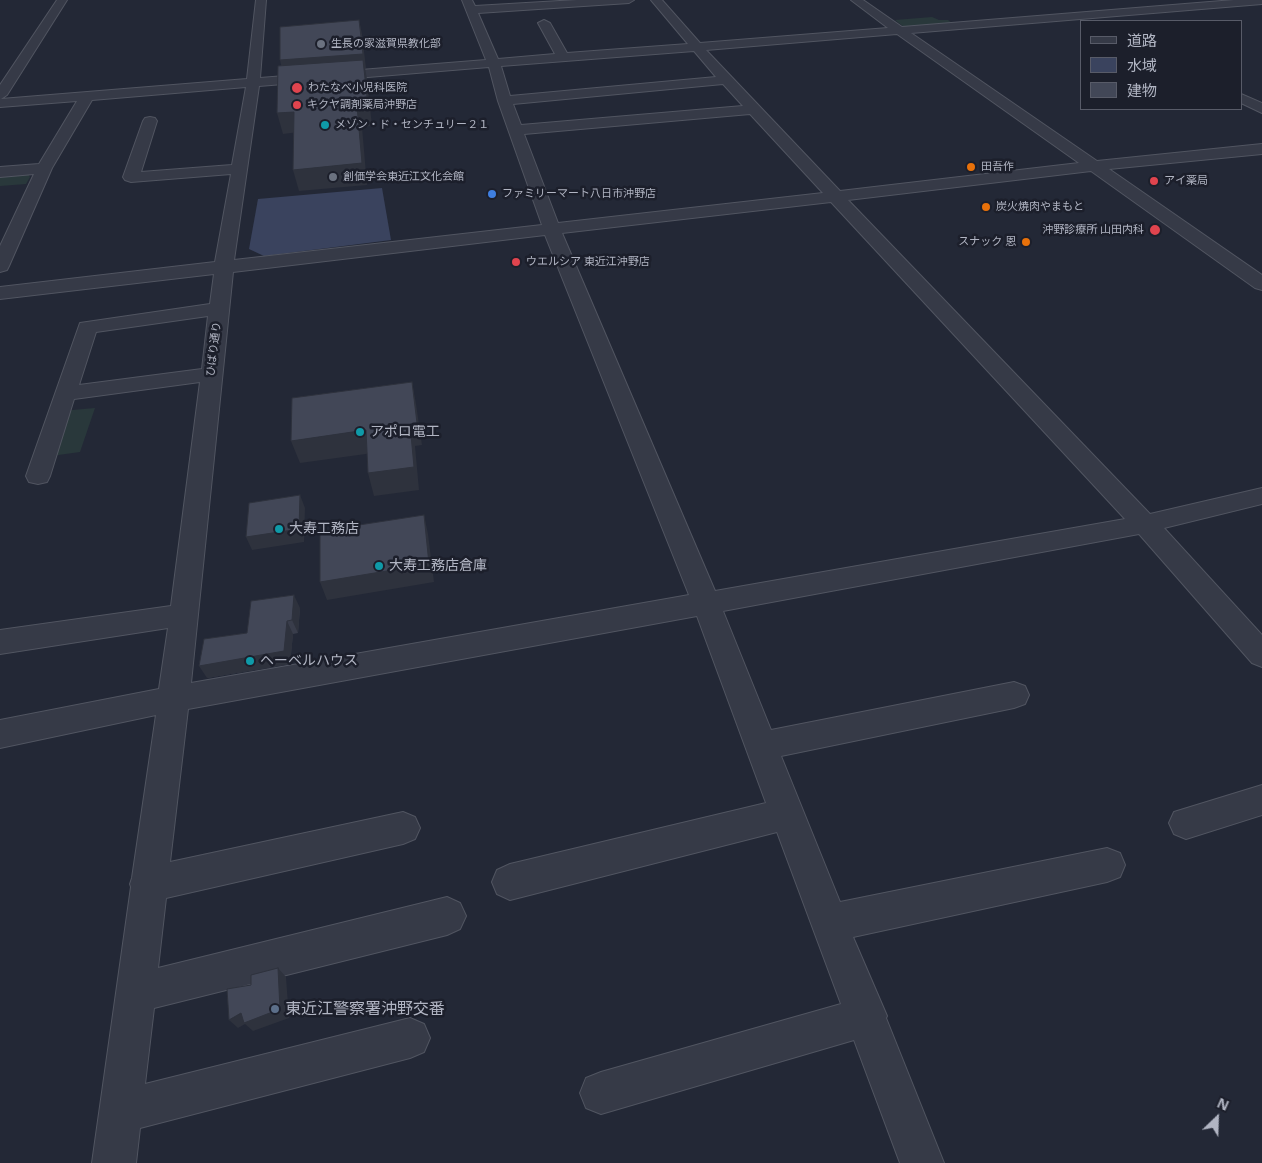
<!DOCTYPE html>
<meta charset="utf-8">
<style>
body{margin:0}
#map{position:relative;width:1262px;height:1163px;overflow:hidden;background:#232836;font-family:"Noto Sans","Noto Sans JP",sans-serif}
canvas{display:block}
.legend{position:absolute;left:1080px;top:20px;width:162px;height:90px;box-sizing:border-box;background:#1c1f2b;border:1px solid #585b68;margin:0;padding:6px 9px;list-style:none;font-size:15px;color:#b1b5c3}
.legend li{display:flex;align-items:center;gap:10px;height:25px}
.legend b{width:25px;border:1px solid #585b68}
.north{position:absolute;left:1192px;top:1093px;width:50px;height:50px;-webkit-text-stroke:4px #1c1f2b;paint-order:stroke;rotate:24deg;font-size:14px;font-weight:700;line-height:20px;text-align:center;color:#b1b5c3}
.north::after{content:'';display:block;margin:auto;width:18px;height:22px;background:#b1b5c3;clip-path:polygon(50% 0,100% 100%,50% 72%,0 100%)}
</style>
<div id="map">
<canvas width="1262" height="1163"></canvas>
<ul class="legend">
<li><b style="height:6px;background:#363a47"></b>道路</li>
<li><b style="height:14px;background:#3a435e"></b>水域</li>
<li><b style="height:14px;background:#424757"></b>建物</li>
</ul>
<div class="north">N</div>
</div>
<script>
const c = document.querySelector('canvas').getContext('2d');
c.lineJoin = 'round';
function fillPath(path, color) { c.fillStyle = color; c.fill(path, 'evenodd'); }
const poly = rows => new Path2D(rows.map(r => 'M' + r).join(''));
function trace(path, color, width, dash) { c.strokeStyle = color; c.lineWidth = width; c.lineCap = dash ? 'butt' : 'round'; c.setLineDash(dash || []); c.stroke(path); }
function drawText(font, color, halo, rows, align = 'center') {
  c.font = font + ' "Noto Sans","Noto Sans JP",sans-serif'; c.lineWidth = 5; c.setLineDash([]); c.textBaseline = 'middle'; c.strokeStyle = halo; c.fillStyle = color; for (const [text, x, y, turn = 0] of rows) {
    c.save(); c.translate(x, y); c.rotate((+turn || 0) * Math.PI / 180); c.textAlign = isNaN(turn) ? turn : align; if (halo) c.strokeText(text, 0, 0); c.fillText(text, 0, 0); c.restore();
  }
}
fillPath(poly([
 [932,17,939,20,948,20,953,24,905,28,895,20],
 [28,174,30,177,26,184,0,186,0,176],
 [95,408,80,452,51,456,61,411]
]), '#29383b');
fillPath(poly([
 [382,188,391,240,264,256,249,249,258,199]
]), '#3a435e');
const minor = poly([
 [57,0,67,0,7,95,1,99,247,79,256,0,266,0,260,78,486,60,462,0,472,0,475,6,577,0,634,0,629,3,478,13,498,59,555,54,538,23,544,20,550,23,567,53,688,44,651,0,662,0,700,43,888,28,851,0,863,0,902,27,1234,0,1262,0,1262,4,911,33,1097,161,1262,144,1262,154,1109,169,1262,275,1262,290,1255,288,1091,171,848,200,1150,514,1262,488,1262,504,1164,528,1262,635,1262,667,1252,663,1139,534,723,611,771,730,1014,682,1025,686,1029,695,1025,704,1014,708,781,756,840,902,1107,848,1120,853,1125,865,1120,877,1107,882,853,937,887,1016,886,1018,944,1163,900,1163,854,1040,601,1114,586,1108,580,1093,586,1078,601,1072,841,1004,777,832,510,900,497,894,492,882,497,870,510,864,766,803,697,616,188,709,170,862,403,812,415,817,420,828,415,839,403,844,166,898,158,968,447,897,460,903,466,916,460,929,447,935,154,1008,145,1084,410,1018,424,1024,430,1038,424,1052,410,1058,140,1128,136,1163,92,1163,131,887,130,884,132,878,156,715,0,748,0,720,159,689,168,628,0,654,0,630,171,606,200,382,74,399,50,476,47,482,38,484,29,482,26,476,80,323,210,304,214,274,0,299,0,287,215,262,231,174,131,182,125,180,123,177,143,121,145,118,150,117,155,118,157,121,141,172,232,165,246,87,92,100,52,168,9,266,7,270,0,272,0,246,34,174,0,177,0,167,39,164,77,101,0,107,0,85,57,0],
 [897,34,1079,163,840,191,706,50,897,34],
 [694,51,716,77,510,96,501,66,694,51],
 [489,67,498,101,542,225,234,260,259,86,489,67],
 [723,84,743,106,521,125,513,104,723,84],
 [750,114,823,193,558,223,524,134,750,114],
 [831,202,1125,519,715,591,562,233,831,202],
 [545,235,689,595,191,683,233,272,545,235],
 [208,316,202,369,79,385,96,332,208,316],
 [1241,94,1262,103,1262,113,1241,103,1241,94],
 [1262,785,1262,815,1186,839,1174,834,1169,823,1174,812,1262,785]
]);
trace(minor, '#515561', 2);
fillPath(minor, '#363a47');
fillPath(poly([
 [300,608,298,633,293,634,290,664,207,678,247,633]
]), '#393d4b');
fillPath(poly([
 [359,20,362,34,366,68,365,68,367,79,372,126,362,127,367,185,299,191,293,170,362,163,283,74,280,60],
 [294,112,299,132,283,134,277,113],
 [412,382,416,404,422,445,415,446,419,490,374,496,368,473,410,424],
 [366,430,373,453,300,463,291,441],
 [300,495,305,508,304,542,252,550,246,537],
 [424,515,428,534,434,582,327,600,320,582],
 [294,595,300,608,298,633,292,620],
 [287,621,293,634,290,664,207,678,199,666],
 [278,968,286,977,289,1018,253,1031,245,1024,238,1028,229,1020,241,1013]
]), '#2e323d');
const building = poly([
 [359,20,363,54,280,60,280,27,359,20],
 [363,60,368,106,357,106,362,163,293,170,294,112,277,113,278,66,363,60],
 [412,382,417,423,410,424,414,467,368,473,366,430,291,441,292,398,412,382],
 [300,495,299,529,246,537,249,503,300,495],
 [424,515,429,564,320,582,320,531,424,515],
 [294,595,292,620,287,621,284,651,199,666,204,639,247,633,251,601,294,595],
 [278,968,280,1009,244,1023,241,1013,229,1020,227,989,251,985,251,975,278,968]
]);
fillPath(building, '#424757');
trace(building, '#2e323d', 1);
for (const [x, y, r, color] of [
 [321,44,5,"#6b7280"],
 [297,88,6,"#e0444e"],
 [297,105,5,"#e0444e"],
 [325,125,5,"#0f9aa8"],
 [971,167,5,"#e8710a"],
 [333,177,5,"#6b7280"],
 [1154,181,5,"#e0444e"],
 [492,194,5,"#3f7fe0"],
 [986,207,5,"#e8710a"],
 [1155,230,6,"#e0444e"],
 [1026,242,5,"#e8710a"],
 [516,262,5,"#e0444e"],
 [360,432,5,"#0f9aa8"],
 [279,529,5,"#0f9aa8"],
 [379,566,5,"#0f9aa8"],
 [250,661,5,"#0f9aa8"],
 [275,1009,5,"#5c6f8a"]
]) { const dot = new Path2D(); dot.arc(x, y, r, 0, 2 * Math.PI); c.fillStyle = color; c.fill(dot); trace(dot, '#1c1f2b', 2); }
drawText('11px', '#b1b5c3', '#1c1f2b', [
 ["生長の家滋賀県教化部",331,44],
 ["わたなべ小児科医院",308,88],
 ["キクヤ調剤薬局沖野店",307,105],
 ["メゾン・ド・センチュリー２１",335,125],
 ["田吾作",981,167],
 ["創価学会東近江文化会館",343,177],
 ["アイ薬局",1164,181],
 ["ファミリーマート八日市沖野店",502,194],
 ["炭火焼肉やまもと",996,207],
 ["沖野診療所 山田内科",1144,230,"right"],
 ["スナック 恩",1016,242,"right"],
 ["ウエルシア 東近江沖野店",526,262]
], 'left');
drawText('11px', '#b1b5c3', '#1c1f2b', [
 ["ひばり通り",214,349,-83]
]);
drawText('14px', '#b1b5c3', '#1c1f2b', [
 ["アポロ電工",370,432],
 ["大寿工務店",289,529],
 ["大寿工務店倉庫",389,566],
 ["ヘーベルハウス",260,661]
], 'left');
drawText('16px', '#b1b5c3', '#1c1f2b', [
 ["東近江警察署沖野交番",285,1009]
], 'left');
</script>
